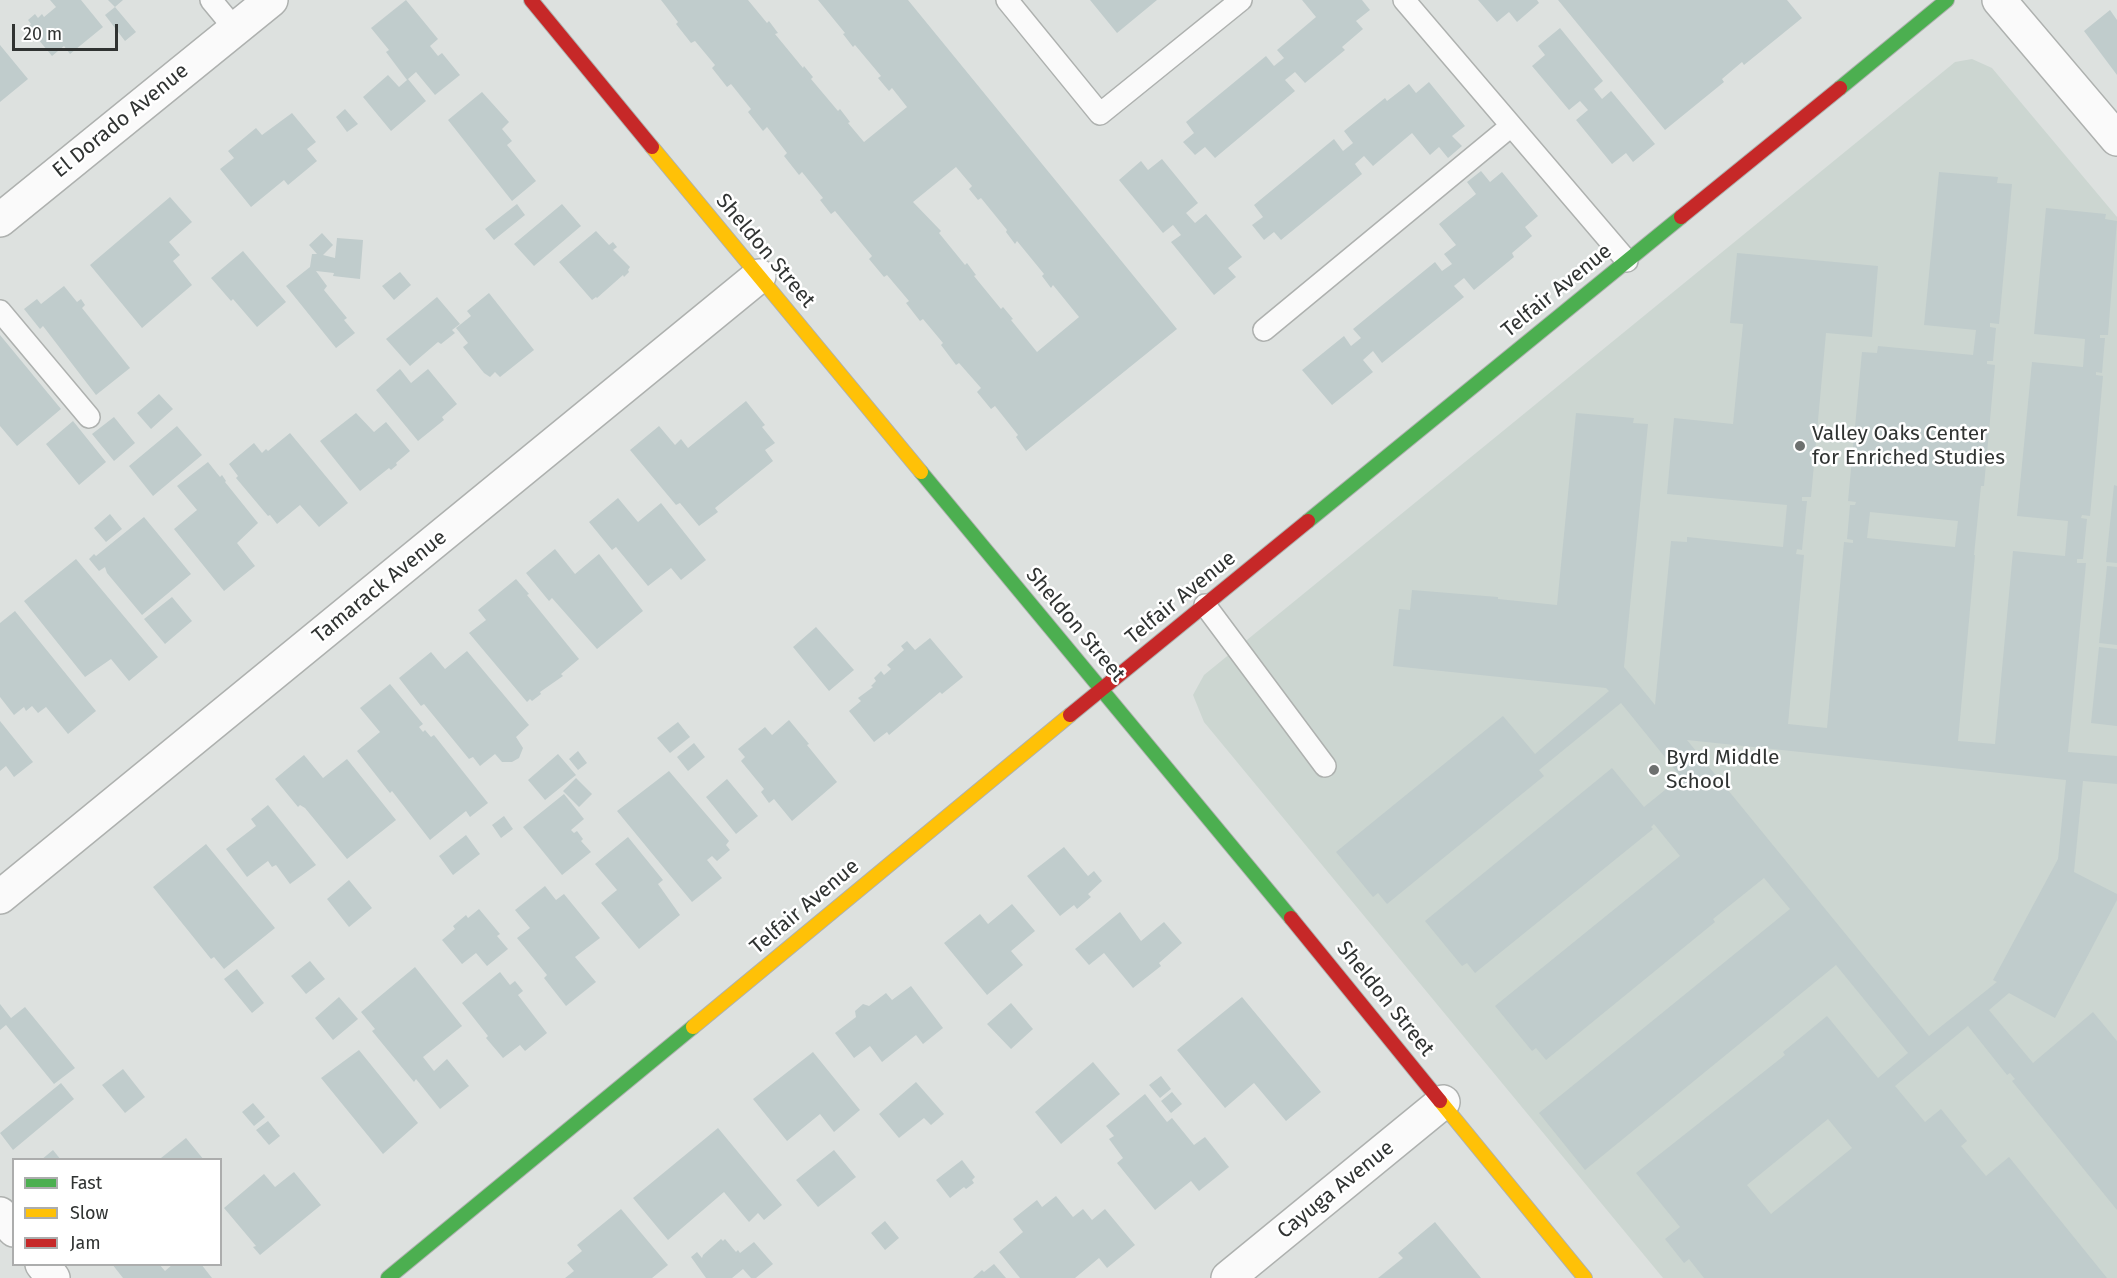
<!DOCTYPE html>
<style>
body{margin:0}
#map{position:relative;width:2117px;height:1278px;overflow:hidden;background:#dde1df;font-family:"Fira Sans",sans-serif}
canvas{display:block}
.legend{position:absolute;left:12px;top:1158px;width:210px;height:108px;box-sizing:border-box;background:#fff;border:2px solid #acadad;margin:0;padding:8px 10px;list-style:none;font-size:18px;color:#303332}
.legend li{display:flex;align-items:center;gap:12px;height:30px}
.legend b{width:30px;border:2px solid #acadad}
.scale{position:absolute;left:12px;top:24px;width:106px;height:27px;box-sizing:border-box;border:3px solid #303332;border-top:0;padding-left:8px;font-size:18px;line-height:21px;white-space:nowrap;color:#303332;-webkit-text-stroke:4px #fff;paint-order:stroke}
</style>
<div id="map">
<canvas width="2117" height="1278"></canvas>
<ul class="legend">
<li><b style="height:8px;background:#4caf50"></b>Fast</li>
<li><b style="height:8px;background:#ffc107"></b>Slow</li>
<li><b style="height:8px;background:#c62828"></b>Jam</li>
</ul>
<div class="scale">20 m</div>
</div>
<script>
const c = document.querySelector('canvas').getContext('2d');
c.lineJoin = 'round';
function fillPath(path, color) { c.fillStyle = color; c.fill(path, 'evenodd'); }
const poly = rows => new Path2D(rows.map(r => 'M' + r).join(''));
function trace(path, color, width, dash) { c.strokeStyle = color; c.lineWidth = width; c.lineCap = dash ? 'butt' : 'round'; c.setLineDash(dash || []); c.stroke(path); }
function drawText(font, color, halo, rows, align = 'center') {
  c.font = font + ' "Fira Sans",sans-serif'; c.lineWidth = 5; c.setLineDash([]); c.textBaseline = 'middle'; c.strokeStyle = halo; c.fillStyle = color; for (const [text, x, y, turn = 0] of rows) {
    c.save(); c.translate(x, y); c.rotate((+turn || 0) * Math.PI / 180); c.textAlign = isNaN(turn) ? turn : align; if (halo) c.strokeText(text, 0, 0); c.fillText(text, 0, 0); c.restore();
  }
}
fillPath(poly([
 [1972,59,1992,68,2117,217,2117,1278,1663,1278,1204,722,1193,695,1204,675,1955,62]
]), '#ccd6d1');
fillPath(poly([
 [50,0,81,0,103,27,70,54,64,46,52,56,28,27,31,24,28,20,35,14,38,18,42,14,44,17,56,7],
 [108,0,123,0,115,7,136,32,125,41,105,15,115,7],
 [406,0,438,39,430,46,438,56,442,53,460,75,435,95,416,72,408,79,426,101,391,131,363,97,388,75,399,87,407,80,386,52,389,50,371,28],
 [661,0,748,0,767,23,769,21,778,33,775,34,803,68,804,66,813,77,811,79,838,111,840,109,850,122,848,123,864,142,907,107,892,88,889,91,878,78,881,76,855,45,853,47,843,34,845,33,818,0,908,0,1177,329,1026,451,1016,437,1018,435,995,406,991,409,977,392,981,388,959,363,956,365,941,345,943,343,923,319,920,321,906,303,909,301,887,275,884,277,869,259,872,256,835,211,831,214,820,200,823,198,802,172,799,175,784,156,787,153,767,127,763,131,748,112,751,109,731,84,727,87,712,68,715,65,695,41,691,43,676,24,678,22],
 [956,167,972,186,969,189,978,200,981,198,1007,230,1006,232,1015,244,1017,241,1044,274,1042,276,1051,288,1053,285,1079,317,1037,352,1011,320,1013,319,1003,307,1001,309,974,276,976,275,967,263,965,265,939,233,941,231,913,202],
 [1090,0,1157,0,1117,33],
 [1302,0,1362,0,1370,10,1356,21,1363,29,1342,47,1345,50,1305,83,1295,72,1285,80,1295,91,1215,158,1205,147,1195,155,1183,142,1194,133,1186,122,1266,56,1274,66,1284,58,1277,50,1316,17],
 [1478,0,1537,0,1539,3,1517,22,1509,12,1497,22],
 [1558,0,1787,0,1802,18,1744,65,1742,62,1722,79,1724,82,1665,130],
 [2110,10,2117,20,2117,75,2084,31],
 [1560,28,1603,81,1594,89,1602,99,1611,91,1655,144,1633,162,1626,153,1612,164,1576,120,1588,110,1580,101,1569,110,1532,66,1545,55,1538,46],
 [0,45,28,79,0,102],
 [1429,82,1465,126,1452,136,1462,146,1448,158,1439,147,1430,155,1412,133,1373,166,1364,156,1355,164,1362,174,1281,240,1274,232,1264,240,1252,225,1263,217,1254,205,1334,139,1343,151,1353,143,1344,131,1385,98,1387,101,1409,84,1416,93],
 [482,92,509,122,502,129,512,141,507,145,536,181,512,201,448,120],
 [345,109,358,124,347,132,336,117],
 [292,113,316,142,307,149,317,161,288,185,284,180,251,207,220,169,234,158,228,151,256,128,262,135],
 [1162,159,1198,203,1186,213,1195,223,1206,214,1242,257,1228,268,1236,277,1214,295,1171,242,1181,235,1173,225,1163,233,1119,180,1141,161,1148,170],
 [1481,171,1490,182,1502,172,1538,216,1525,227,1532,236,1512,253,1514,257,1474,290,1464,278,1454,286,1464,297,1382,363,1373,351,1363,360,1373,372,1332,405,1302,370,1344,336,1351,346,1361,338,1353,329,1435,262,1442,271,1452,264,1444,254,1456,245,1439,224,1476,194,1467,182],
 [1939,172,1998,177,1997,183,2012,184,1999,324,1990,323,1990,327,1996,328,1993,361,1987,361,1987,364,1995,365,1984,486,1981,486,1974,555,1975,555,1958,741,1995,744,2013,551,2065,556,2068,521,2017,516,2032,362,2083,367,2085,339,2034,334,2046,208,2106,214,2105,219,2117,221,2108,335,2100,335,2100,338,2105,338,2102,373,2096,372,2096,375,2103,376,2090,516,2082,515,2081,518,2087,519,2083,559,2077,559,2077,563,2086,563,2068,752,2117,756,2117,784,2083,781,2074,872,2117,894,2117,900,2055,1018,2009,993,1989,1010,2033,1063,2093,1012,2117,1041,2117,1210,2012,1081,2015,1079,2010,1073,2007,1075,1968,1026,1895,1086,1925,1122,1941,1109,1967,1141,1961,1146,1986,1176,2009,1157,2107,1278,1704,1278,1689,1259,1684,1263,1665,1239,1680,1227,1636,1173,1785,1055,1783,1052,1827,1016,1878,1078,1908,1053,1836,965,1585,1170,1539,1113,1790,909,1764,878,1713,919,1715,922,1546,1060,1536,1048,1532,1051,1495,1006,1680,856,1654,824,1651,827,1653,829,1475,973,1467,963,1462,966,1425,921,1612,768,1644,807,1681,777,1621,703,1539,770,1544,776,1387,904,1378,893,1373,897,1336,852,1503,716,1535,754,1609,691,1606,688,1393,666,1399,609,1410,610,1412,590,1498,597,1498,599,1557,605,1576,413,1634,418,1633,423,1648,424,1624,667,1655,705,1671,541,1687,542,1687,537,1783,547,1787,505,1667,494,1674,418,1733,424,1743,324,1730,323,1737,253,1878,266,1872,337,1826,333,1811,497,1802,497,1802,501,1807,501,1802,550,1797,549,1796,554,1804,555,1788,724,1827,728,1844,542,1853,543,1853,540,1847,539,1850,505,1855,505,1856,502,1848,501,1862,352,1877,353,1878,346,1973,355,1976,330,1924,325],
 [1870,512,1958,521,1955,547,1867,538],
 [1687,740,2066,780,2058,859,1993,980,1997,982,1929,1036],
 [1828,1119,1852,1148,1771,1214,1747,1185],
 [170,197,192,222,169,242,180,255,173,261,192,285,142,328,90,265],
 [517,204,525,215,494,240,485,229],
 [562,204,581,226,534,266,514,244],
 [596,231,609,245,613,242,617,247,613,250,630,267,628,270,629,272,624,277,623,275,597,298,596,297,592,300,559,262],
 [322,233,333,245,323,255,335,258,337,238,363,240,360,279,333,276,334,273,316,271,327,286,324,290,347,318,344,320,355,333,336,348,286,286,310,267,312,254,317,254,309,245],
 [243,251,286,302,257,327,233,299,231,301,211,278],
 [400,272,411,285,394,300,382,286],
 [64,286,77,302,81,299,85,305,82,308,130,368,96,395,43,326,40,329,24,309,37,299,41,304],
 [489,293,534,350,500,377,495,372,490,377,484,373,463,347,468,343,456,328,471,316,467,311],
 [437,297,460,324,452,330,455,333,441,344,438,342,410,366,386,339],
 [0,335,61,409,17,446,0,426],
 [400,369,411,383,428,369,457,404,442,417,444,420,418,441,376,390],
 [159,394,173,409,151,429,137,413],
 [746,401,765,425,762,427,775,443,765,450,773,461,715,508,718,512,699,526,680,503,676,505,630,450,659,426,675,445,681,439,688,448],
 [356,413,374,432,386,422,410,451,396,463,397,465,391,470,389,468,360,491,320,441],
 [114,417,135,443,114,461,92,434],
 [73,421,106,462,79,485,46,444],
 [177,426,202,455,153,496,129,466],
 [290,433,348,503,319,527,300,505,277,524,270,515,268,516,236,478,238,476,229,464,254,443,262,453,266,449,268,451],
 [208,462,220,477,222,475,226,481,225,482,258,523,237,543,255,566,224,591,174,529,197,510,177,486],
 [2114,485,2117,486,2117,563,2106,562],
 [618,498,638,522,661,503,706,560,681,580,671,568,648,586,616,547,612,550,589,522],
 [110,514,122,529,106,542,94,528],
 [144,517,191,574,142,615,107,573,105,567,99,571,89,559,94,554,96,556],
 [555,549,575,574,599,554,643,611,597,649,552,598,549,601,526,573],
 [76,559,158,657,129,681,111,659,85,677,24,601],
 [2107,566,2117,567,2117,645,2099,643],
 [516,579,529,594,527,595,579,659,561,674,563,676,540,692,541,694,532,701,530,699,527,702,469,633,486,620,478,610],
 [172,597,192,621,165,644,144,619],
 [15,611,96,711,68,734,46,707,38,713,32,706,26,711,24,707,14,715,0,697,0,623],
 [816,627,854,670,829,691,793,647],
 [930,638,963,677,942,694,940,692,889,735,887,732,874,742,849,711,861,701,858,698,873,687,871,686,876,681,874,678,881,671,884,675,891,669,887,665,904,650,901,646,907,641,915,650],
 [2099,647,2117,649,2117,726,2091,723],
 [467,651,529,725,516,737,523,748,519,758,512,762,502,762,495,754,480,766,473,757,469,759,424,704,421,706,399,678,431,652,445,669],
 [390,684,423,724,419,727,423,732,425,730,431,737,434,735,488,803,470,817,466,811,430,840,392,791,390,793,357,751,380,732,360,708],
 [789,720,809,744,807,745,837,782,792,821,774,799,769,803,761,792,764,789,741,761,745,757,738,749,765,727,772,735],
 [0,721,33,762,14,777,6,766,0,771],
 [678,722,690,737,670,753,657,738],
 [694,743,705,757,688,771,677,757],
 [578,751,587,763,578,770,569,759],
 [558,754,576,775,545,800,528,780],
 [304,755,323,778,347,759,396,820,347,859,305,808,300,805,298,807,275,779],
 [669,771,729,841,726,845,730,850,717,861,712,856,707,860,722,878,692,902,617,811],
 [576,778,592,794,579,807,563,791],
 [727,779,758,816,736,834,706,797],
 [564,794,584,819,571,830,574,833,577,831,583,839,581,841,591,852,562,875,523,827],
 [268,805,316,865,290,884,276,865,272,867,268,861,247,877,226,849,256,826,251,819],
 [504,816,513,829,501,838,492,825],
 [466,835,480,854,453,875,439,856],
 [628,837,663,880,658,884,680,915,639,949,601,903,617,890,595,864],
 [206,844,275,928,224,969,214,957,211,959,153,887],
 [1064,847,1088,876,1094,871,1102,881,1088,894,1091,897,1077,909,1074,905,1060,916,1027,876],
 [349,880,372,908,349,927,327,899],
 [545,886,556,900,564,894,600,938,575,957,596,982,566,1006,544,978,547,975,517,938,530,928,515,910],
 [1012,904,1035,931,1011,951,1023,965,987,995,944,943,980,914,988,924],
 [479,909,500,934,497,936,508,949,487,966,476,953,462,964,442,940,455,929,453,926,466,915,468,918],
 [1120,912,1141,941,1164,922,1182,943,1159,963,1161,966,1133,988,1104,953,1089,965,1075,949],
 [310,961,325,979,306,994,291,976],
 [415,967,462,1026,423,1057,434,1071,447,1059,469,1086,440,1109,416,1079,414,1082,372,1031,375,1029,361,1012],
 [237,969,264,1003,252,1013,224,979],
 [500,972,510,985,515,981,523,991,518,995,547,1033,525,1051,520,1045,503,1058,486,1038,488,1036,462,1003],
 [911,986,943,1028,923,1044,916,1035,882,1062,870,1046,854,1058,835,1033,856,1017,855,1011,863,1004,869,1006,886,993,892,1000],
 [339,997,358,1019,333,1040,315,1018],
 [1242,997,1321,1092,1286,1121,1254,1083,1225,1108,1177,1050],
 [1011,1003,1033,1029,1011,1049,987,1024],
 [0,1004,11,1018,25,1007,75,1068,54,1084,6,1025,0,1030],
 [359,1050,418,1123,383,1154,321,1078],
 [813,1052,860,1110,834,1132,820,1114,787,1141,753,1099],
 [1093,1062,1120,1094,1061,1144,1035,1112],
 [123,1069,145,1097,125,1113,102,1085],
 [1161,1076,1171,1089,1160,1098,1149,1085],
 [916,1082,944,1114,931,1125,924,1118,899,1138,879,1114],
 [61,1083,74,1099,13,1150,0,1133],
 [1172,1092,1182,1104,1171,1113,1161,1101],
 [1145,1094,1167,1122,1172,1118,1194,1145,1205,1137,1229,1167,1199,1191,1191,1181,1155,1210,1117,1163,1123,1158,1109,1139,1114,1136,1106,1126],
 [253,1103,265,1117,254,1126,242,1112],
 [268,1121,280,1136,269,1145,256,1130],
 [718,1128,782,1205,764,1220,758,1213,749,1222,724,1192,668,1240,633,1198],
 [186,1138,204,1160,162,1160,161,1158],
 [53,1150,61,1160,41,1160],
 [834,1150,856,1177,818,1207,796,1180],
 [962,1160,975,1177,972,1180,974,1183,966,1189,964,1187,950,1198,936,1180],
 [294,1172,321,1205,260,1255,253,1247,256,1246,224,1208,264,1174,275,1187],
 [1056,1196,1073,1217,1083,1209,1092,1220,1105,1209,1135,1245,1107,1268,1099,1258,1075,1278,1020,1278,999,1252,1023,1232,1013,1219,1037,1200,1042,1207],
 [621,1209,668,1265,652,1278,565,1278,574,1271,567,1263,582,1251,577,1245],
 [885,1221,899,1238,885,1250,871,1233],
 [1435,1222,1481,1278,1378,1278,1403,1258,1398,1253],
 [721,1239,723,1241,725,1239,736,1252,738,1250,740,1253,754,1242,773,1264,756,1278,751,1278,743,1269,732,1278,706,1278,691,1257,697,1252,702,1258,703,1255],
 [112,1264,159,1264,165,1271,173,1264,201,1264,212,1278,123,1278],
 [994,1264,1006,1278,973,1278,982,1270,984,1272]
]), '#c0cccc');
const lane = poly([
 [211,0,235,29],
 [1007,0,1100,114,1241,0],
 [1404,0,1627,261],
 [0,311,89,417],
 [1264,330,1511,126],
 [1205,605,1325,766]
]);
const street = poly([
 [1999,0,2117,139],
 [0,220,271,0],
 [0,897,759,276],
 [0,1214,14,1230],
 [42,1264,53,1278],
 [1228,1278,1443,1102]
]);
const fast = poly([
 [1840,88,1947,0],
 [921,472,1291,918],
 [1308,521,1681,217],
 [388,1278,693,1027]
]);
const slow = poly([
 [652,147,921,472],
 [693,1027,1070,715],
 [1440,1101,1585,1278]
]);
const jam = poly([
 [531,0,652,147],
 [1681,217,1840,88],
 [1070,715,1308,521],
 [1291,918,1440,1101]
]);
trace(lane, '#aeb1af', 24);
trace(street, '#aeb1af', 36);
trace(fast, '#aeb1af', 16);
trace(slow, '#aeb1af', 16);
trace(jam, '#aeb1af', 16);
trace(lane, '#fafafa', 21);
trace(street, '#fafafa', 33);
trace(fast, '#4caf50', 14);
trace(slow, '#ffc107', 14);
trace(jam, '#c62828', 14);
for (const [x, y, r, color] of [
 [1800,446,6,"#6d706f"],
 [1654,770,6,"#6d706f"]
]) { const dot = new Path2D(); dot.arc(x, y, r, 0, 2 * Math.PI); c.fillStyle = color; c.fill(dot); trace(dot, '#fff', 2); }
drawText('21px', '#303332', '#fff', [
 ["El Dorado Avenue",121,121,-39],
 ["Sheldon Street",765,251,50],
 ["Telfair Avenue",1557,291,-39],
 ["Tamarack Avenue",380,587,-39],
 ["Telfair Avenue",1181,598,-39],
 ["Sheldon Street",1075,625,50],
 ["Telfair Avenue",805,907,-40],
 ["Sheldon Street",1385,999,51],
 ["Cayuga Avenue",1336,1190,-39]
]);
drawText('21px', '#303332', '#fff', [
 ["Valley Oaks Center",1812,434],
 ["for Enriched Studies",1812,458],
 ["Byrd Middle",1666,758],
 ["School",1666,782]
], 'left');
</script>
